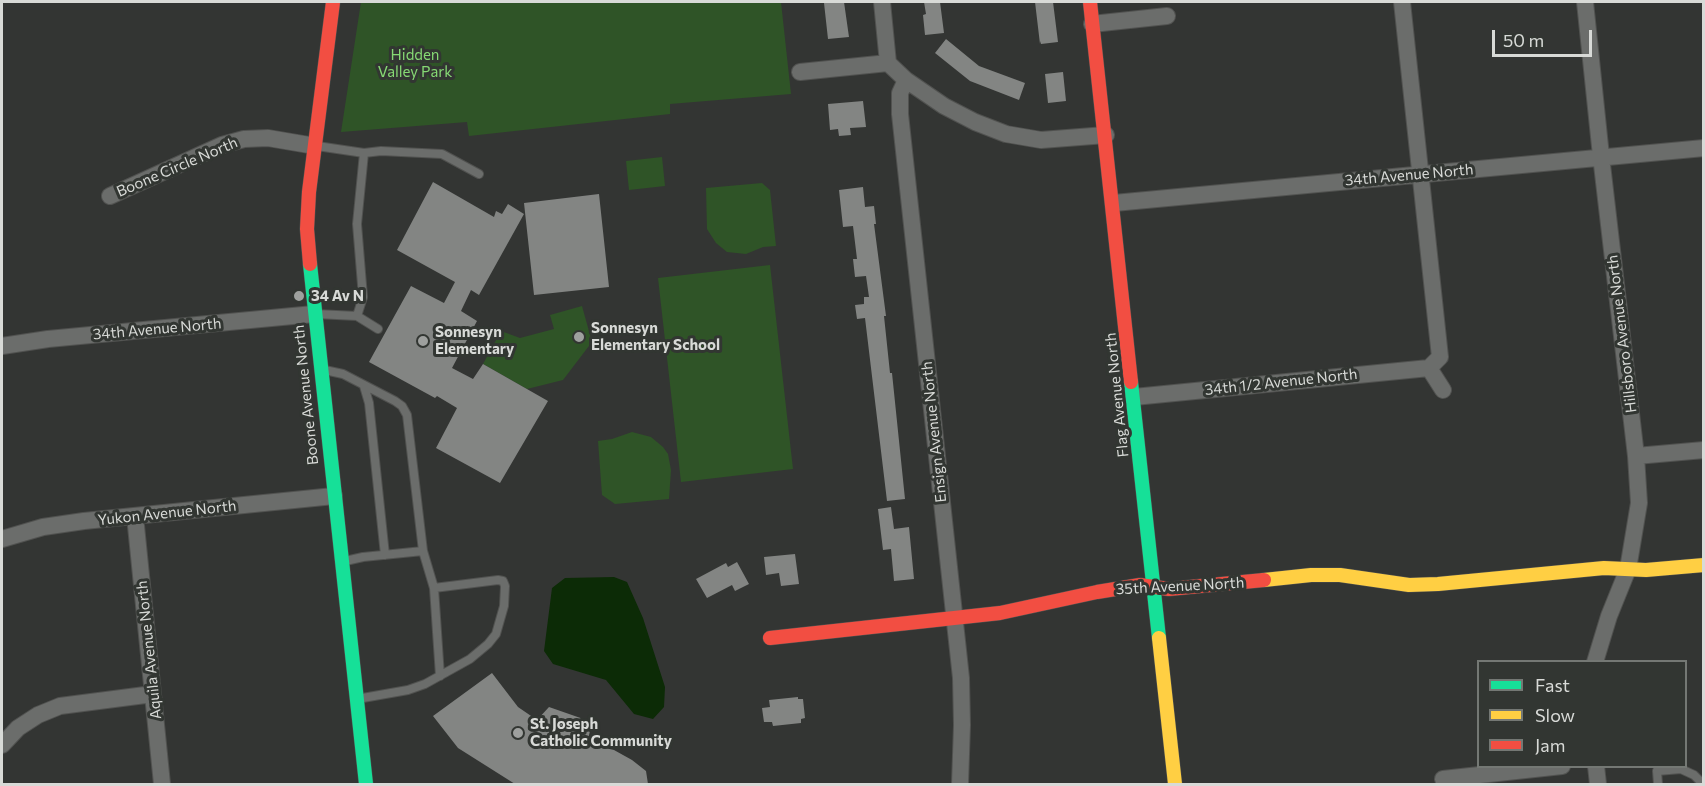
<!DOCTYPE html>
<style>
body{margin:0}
#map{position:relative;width:1705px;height:786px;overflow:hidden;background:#333533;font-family:Commissioner,sans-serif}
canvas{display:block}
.frame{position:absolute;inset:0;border:3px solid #d8dad7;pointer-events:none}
.legend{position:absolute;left:1477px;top:660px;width:210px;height:108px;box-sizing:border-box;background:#323632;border:2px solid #747874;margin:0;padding:8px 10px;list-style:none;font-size:18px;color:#d8dad7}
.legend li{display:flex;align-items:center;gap:12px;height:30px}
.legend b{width:30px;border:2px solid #747874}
.scale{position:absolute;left:1492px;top:30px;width:100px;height:27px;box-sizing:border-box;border:3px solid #d8dad7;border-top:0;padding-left:8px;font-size:18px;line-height:21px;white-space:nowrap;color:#d8dad7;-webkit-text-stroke:4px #323632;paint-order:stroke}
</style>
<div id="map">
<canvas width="1705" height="786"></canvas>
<div class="frame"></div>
<ul class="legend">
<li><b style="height:8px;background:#16e098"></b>Fast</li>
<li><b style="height:8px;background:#ffcf43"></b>Slow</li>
<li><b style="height:8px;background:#f24e42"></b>Jam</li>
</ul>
<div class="scale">50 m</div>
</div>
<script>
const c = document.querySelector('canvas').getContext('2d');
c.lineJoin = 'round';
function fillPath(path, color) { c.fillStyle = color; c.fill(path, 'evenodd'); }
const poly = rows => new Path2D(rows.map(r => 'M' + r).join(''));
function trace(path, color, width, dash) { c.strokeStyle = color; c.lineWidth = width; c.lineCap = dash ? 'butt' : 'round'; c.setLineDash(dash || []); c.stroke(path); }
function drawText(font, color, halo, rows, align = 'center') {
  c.font = font + ' Commissioner,sans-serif'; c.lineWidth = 6; c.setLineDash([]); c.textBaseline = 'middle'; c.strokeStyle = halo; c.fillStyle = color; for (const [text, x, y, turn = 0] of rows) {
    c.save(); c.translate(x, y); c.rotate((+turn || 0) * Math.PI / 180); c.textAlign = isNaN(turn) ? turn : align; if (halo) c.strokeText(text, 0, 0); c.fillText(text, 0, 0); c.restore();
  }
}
fillPath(poly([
 [361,2,781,2,791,94,670,104,670,114,469,136,467,122,341,132],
 [662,157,665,186,629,190,626,161],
 [762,183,770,190,776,246,763,247,746,254,727,252,716,243,707,229,706,188],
 [770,265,793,469,681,482,658,278],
 [582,306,592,342,563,380,527,389,483,364,501,331,520,338,554,329,550,315],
 [632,432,651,437,663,447,668,454,671,470,669,499,615,504,602,495,598,441,612,439]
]), '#2f5427');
fillPath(poly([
 [614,577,627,582,643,618,665,687,664,707,653,719,634,714,606,680,553,664,544,651,552,588,565,578]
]), '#0c2b06');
fillPath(poly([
 [844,2,849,37,828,39,824,3],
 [924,2,940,2,944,33,925,35,923,15,926,14],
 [1035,2,1053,2,1058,42,1041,44,1041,41,1040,44],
 [946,39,979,66,1025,83,1019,100,970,81,935,53],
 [1063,72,1066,101,1048,103,1045,74],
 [863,101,866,127,850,128,851,135,839,136,838,129,830,130,828,104],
 [433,182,494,217,496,211,502,214,508,204,524,214,479,295,471,290,461,311,477,321,452,368,473,379,483,364,548,401,500,483,436,448,457,408,437,396,435,398,369,362,411,286,444,303,455,282,397,250],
 [863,187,865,207,874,206,876,224,874,224,886,316,884,316,890,373,892,373,905,499,887,501,865,318,857,319,855,305,864,304,864,297,869,297,866,276,855,277,853,259,857,259,853,226,843,227,839,190],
 [599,194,609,287,534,295,524,203],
 [891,507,894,529,909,527,914,579,894,581,891,549,883,550,878,509],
 [795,554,799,584,781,586,779,573,766,575,764,557],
 [737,562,749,584,735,591,732,585,707,598,696,579,726,563,728,567],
 [492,673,518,707,537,720,549,707,592,722,587,744,614,750,632,760,646,771,648,784,515,784,458,748,433,716],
 [798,697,798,699,803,699,805,718,801,719,801,723,773,726,772,722,764,722,762,708,770,707,769,700]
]), '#838583');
const lane = poly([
 [317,146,364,153,357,224,363,297,357,316],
 [364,153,381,151,442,154,479,174],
 [316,314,357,316,378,329],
 [320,369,343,374,395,401,402,406,407,415,423,551,363,557,341,562],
 [364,386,369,403,385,555],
 [423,551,434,588],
 [357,699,408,690,425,684,470,659,488,644,496,634,504,606,505,586,503,581,498,580,434,588,440,676],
 [1658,784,1657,771,1681,769,1694,775,1703,784]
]);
const street = poly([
 [882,2,888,63],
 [1402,2,1440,357,1429,368],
 [1585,2,1601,156,1636,456,1639,503,1628,569,1609,616,1595,662],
 [1092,24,1167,16],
 [800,72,888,63,906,80,944,106,975,122,1006,134,1041,140,1106,135],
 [906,80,900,93,900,114,961,678,962,725,960,784],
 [110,196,222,145,244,139,268,138,315,146],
 [1114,203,1704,148],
 [2,346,48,339,314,314],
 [1429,368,1443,390],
 [1134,397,1429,368],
 [1636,456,1704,450],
 [135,516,162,784],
 [2,539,43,527,84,521,334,496],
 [2,745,18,728,38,715,60,706,153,694],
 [1596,766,1598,784],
 [1443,779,1562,766]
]);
const fast = poly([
 [310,264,366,784],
 [1131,382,1159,638]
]);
const slow = poly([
 [1264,580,1311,575,1340,575,1409,585,1438,584,1604,568,1646,570,1704,565],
 [1159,638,1175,784]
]);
const jam = poly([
 [1090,2,1131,382],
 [310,264,307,229,309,192,333,2],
 [770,638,1000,613,1097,592,1140,585,1169,589,1264,580]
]);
trace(lane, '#515250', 10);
trace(street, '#515250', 18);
trace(fast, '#515250', 15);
trace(slow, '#515250', 15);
trace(jam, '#515250', 15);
trace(lane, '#6b6d6b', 8);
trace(street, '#6b6d6b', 16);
trace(fast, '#16e098', 14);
trace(slow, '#ffcf43', 14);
trace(jam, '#f24e42', 14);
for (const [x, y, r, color] of [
 [299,296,6,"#9ea09e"],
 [579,337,6,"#9ea09e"],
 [423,341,6,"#9ea09e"],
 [518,733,6,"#9ea09e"]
]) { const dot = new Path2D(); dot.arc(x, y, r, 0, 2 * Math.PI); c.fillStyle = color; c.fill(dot); trace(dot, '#323632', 2); }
drawText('15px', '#86d974', '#323632', [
 ["Hidden",415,55],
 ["Valley Park",415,72]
]);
drawText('15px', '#d8dad7', '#323632', [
 ["Boone Circle North",177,167,-23],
 ["34th Avenue North",1409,175,-5],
 ["34th Avenue North",157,329,-5],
 ["Hillsboro Avenue North",1622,334,-97],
 ["34th 1/2 Avenue North",1281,382,-6],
 ["Boone Avenue North",306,395,-96],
 ["Flag Avenue North",1117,395,-96],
 ["Ensign Avenue North",934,432,-96],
 ["Yukon Avenue North",167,513,-6],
 ["35th Avenue North",1180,586,-3],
 ["Aquila Avenue North",149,650,-96]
]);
drawText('bold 15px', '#d8dad7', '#323632', [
 ["34 Av N",311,296],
 ["Sonnesyn",591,328],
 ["Elementary School",591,345],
 ["Sonnesyn",435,332],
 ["Elementary",435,349],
 ["St. Joseph",530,724],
 ["Catholic Community",530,741]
], 'left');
</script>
